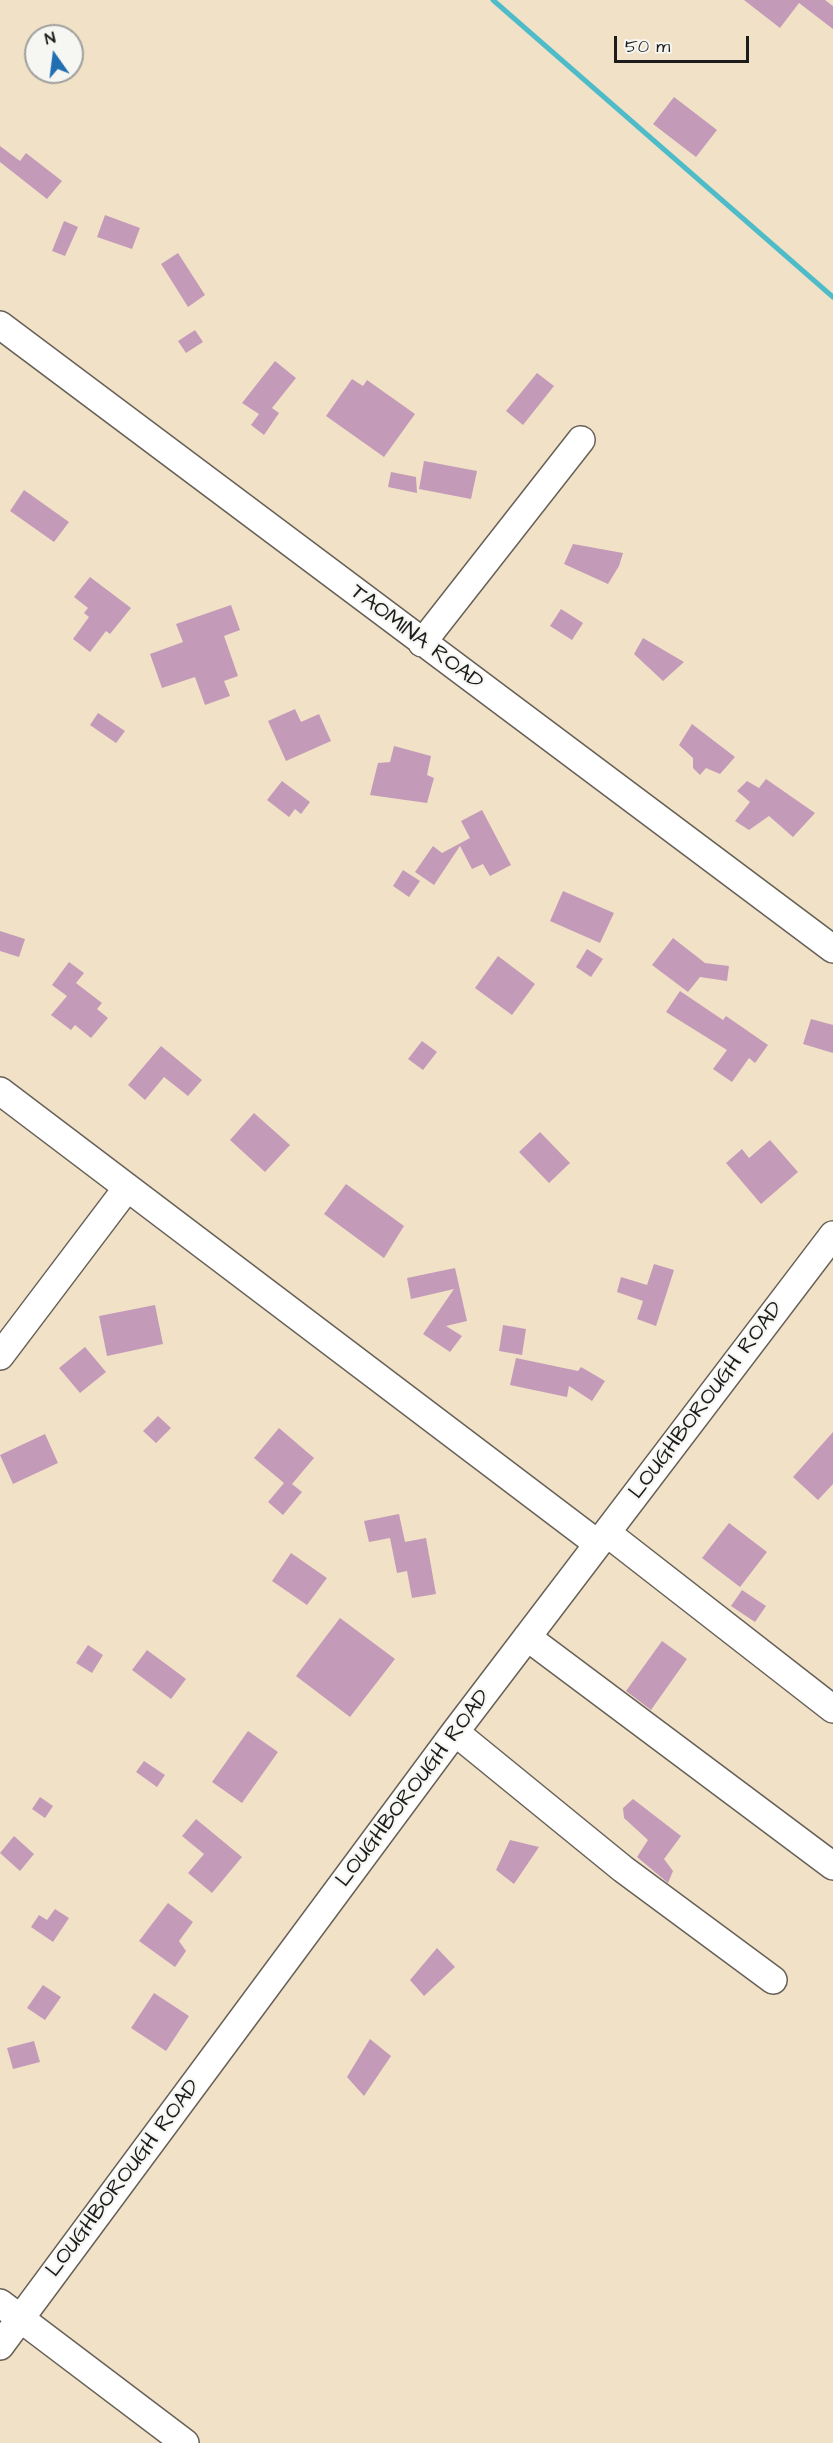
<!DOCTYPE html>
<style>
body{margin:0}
#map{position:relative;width:833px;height:2443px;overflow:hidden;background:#f1e1c7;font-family:"Architects Daughter",sans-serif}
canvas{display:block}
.north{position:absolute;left:24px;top:24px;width:60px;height:60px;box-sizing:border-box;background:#f6f6f2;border:2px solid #9f9f9c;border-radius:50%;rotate:346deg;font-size:16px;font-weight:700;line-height:24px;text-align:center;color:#1c1c1c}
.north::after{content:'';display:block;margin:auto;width:21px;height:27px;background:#1f6fb2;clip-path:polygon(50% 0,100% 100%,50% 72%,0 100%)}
.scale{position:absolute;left:614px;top:36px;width:135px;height:27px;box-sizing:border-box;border:3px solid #1c1c1c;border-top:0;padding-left:8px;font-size:18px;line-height:21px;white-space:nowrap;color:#1c1c1c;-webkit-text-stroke:4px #f6f6f2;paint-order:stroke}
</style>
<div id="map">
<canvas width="833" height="2443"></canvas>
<div class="north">N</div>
<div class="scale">50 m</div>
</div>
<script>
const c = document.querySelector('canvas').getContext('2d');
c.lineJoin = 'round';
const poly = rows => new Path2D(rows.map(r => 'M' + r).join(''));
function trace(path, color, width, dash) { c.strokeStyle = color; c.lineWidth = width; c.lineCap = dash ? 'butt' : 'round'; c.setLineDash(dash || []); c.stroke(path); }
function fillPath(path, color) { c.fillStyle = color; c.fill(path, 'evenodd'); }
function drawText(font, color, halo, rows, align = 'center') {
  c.font = font + ' "Architects Daughter",sans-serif'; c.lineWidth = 4.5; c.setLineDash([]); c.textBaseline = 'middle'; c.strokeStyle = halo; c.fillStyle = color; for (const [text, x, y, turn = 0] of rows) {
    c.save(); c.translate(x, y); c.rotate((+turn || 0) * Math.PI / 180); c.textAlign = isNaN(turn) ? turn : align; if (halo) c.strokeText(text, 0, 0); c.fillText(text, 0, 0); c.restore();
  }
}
trace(poly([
 [493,0,833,297]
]), '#4ebbc9', 5);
fillPath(poly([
 [744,0,825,0,833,6,833,29,799,3,780,28],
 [674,97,717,130,696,157,653,124],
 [0,146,20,161,26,153,62,181,47,199,0,162],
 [105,215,140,228,132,249,97,237],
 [64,221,78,227,65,256,52,251],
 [178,253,205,295,188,307,161,264],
 [195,330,203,342,186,353,178,341],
 [275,361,296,378,272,408,279,413,264,435,251,425,259,414,242,403],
 [537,373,554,386,523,425,506,411],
 [352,379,363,386,367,380,415,414,384,457,326,416],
 [424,461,477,471,471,499,419,489],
 [391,472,416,477,417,493,388,487],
 [24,490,69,522,54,542,10,511],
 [573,544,623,553,619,566,608,584,564,564],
 [90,577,131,608,110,634,106,631,90,652,73,639,89,617,84,613,88,608,74,597],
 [231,605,240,630,224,636,238,676,224,681,230,696,205,705,195,677,162,688,150,654,183,642,176,624],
 [561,609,583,623,572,640,550,626],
 [643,638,684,662,663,681,634,654],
 [295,709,301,722,319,714,331,741,286,761,268,721],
 [98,713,125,731,116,743,90,725],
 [692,724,735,757,720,774,706,768,700,775,693,768,693,758,679,745],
 [394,746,431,756,427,775,434,778,427,803,370,795,378,763,390,762],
 [766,779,815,813,793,837,769,816,749,830,735,821,750,802,737,791,747,781,759,788],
 [282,781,310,802,301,814,295,809,289,817,267,800],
 [482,810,511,865,490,876,483,864,472,869,460,846,434,885,415,872,433,846,442,853,470,838,461,821],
 [403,870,420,881,409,897,393,886],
 [563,891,614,913,600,943,550,921],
 [0,931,25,939,19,957,0,951],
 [673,938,705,963,729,966,727,981,700,977,688,992,652,965],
 [587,949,603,959,591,977,576,967],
 [498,956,535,984,512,1015,475,988],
 [69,962,84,973,76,983,102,1003,97,1009,108,1018,91,1038,75,1025,71,1030,51,1015,67,996,52,985],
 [680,991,723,1020,726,1016,768,1045,755,1063,749,1058,732,1082,713,1069,727,1050,666,1012],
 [811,1019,833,1025,833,1053,803,1044],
 [422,1041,437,1052,423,1070,408,1059],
 [161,1046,202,1080,188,1096,164,1077,145,1100,128,1085],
 [254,1113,290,1145,265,1172,230,1140],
 [540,1132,570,1163,549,1183,519,1152],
 [770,1140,798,1172,761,1204,726,1163,742,1149,749,1158],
 [346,1184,404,1226,384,1258,324,1214],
 [654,1264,674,1270,656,1326,637,1319,643,1301,617,1292,621,1277,647,1285],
 [455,1268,467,1321,446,1326,462,1336,450,1352,423,1334,454,1289,411,1299,407,1278],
 [155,1305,163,1344,107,1356,99,1316],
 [503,1325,526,1329,522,1355,499,1351],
 [85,1347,106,1372,80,1393,59,1368],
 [516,1358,578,1371,581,1367,605,1381,592,1401,569,1386,567,1397,510,1385],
 [158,1416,171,1428,156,1443,143,1431],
 [279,1428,314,1458,292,1484,302,1492,283,1515,268,1502,284,1483,254,1458],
 [833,1432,833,1484,818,1500,793,1477],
 [45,1434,58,1463,13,1484,0,1455],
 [399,1514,405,1542,426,1538,436,1594,412,1598,407,1571,397,1573,390,1538,369,1542,364,1521],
 [729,1523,767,1552,740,1587,702,1558],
 [291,1553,327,1578,307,1605,272,1581],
 [742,1590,766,1606,755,1622,731,1606],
 [340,1618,395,1659,350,1717,296,1676],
 [662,1641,687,1659,651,1710,626,1691],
 [88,1645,103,1655,92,1673,76,1663],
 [147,1650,186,1679,171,1699,132,1670],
 [248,1731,278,1752,242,1803,212,1782],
 [144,1761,165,1775,157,1787,136,1772],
 [40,1797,53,1806,45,1818,32,1809],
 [633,1799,681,1836,664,1859,673,1871,668,1883,637,1857,648,1840,624,1818,623,1808],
 [196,1819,242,1857,212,1893,188,1873,204,1854,182,1836],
 [14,1836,34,1854,20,1871,0,1853],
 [510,1840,539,1847,514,1884,496,1870],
 [168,1903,193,1922,179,1941,186,1951,175,1967,139,1941],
 [55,1909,69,1918,53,1942,31,1927,39,1915,47,1920],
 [437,1948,455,1967,424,1996,410,1980],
 [43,1985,61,1997,45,2020,27,2008],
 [154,1993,189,2016,166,2051,131,2028],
 [370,2039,391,2056,364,2096,347,2077],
 [34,2041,40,2062,13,2069,7,2048]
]), '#c39bb9');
const minor = poly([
 [0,325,833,949],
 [422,643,581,440],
 [0,1091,598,1544],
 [0,1356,127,1188],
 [607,1533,833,1709],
 [527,1637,833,1866],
 [455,1732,623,1869,773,1980],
 [0,2303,185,2443],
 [0,2346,455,1732,833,1235]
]);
trace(minor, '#676158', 30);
trace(minor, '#fff', 27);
drawText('22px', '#1c1c1c', '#f6f6f2', [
 ["TAOMINA ROAD",416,638,37],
 ["LOUGHBOROUGH ROAD",707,1401,-53],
 ["LOUGHBOROUGH ROAD",414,1789,-53],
 ["LOUGHBOROUGH ROAD",124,2179,-53]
]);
</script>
